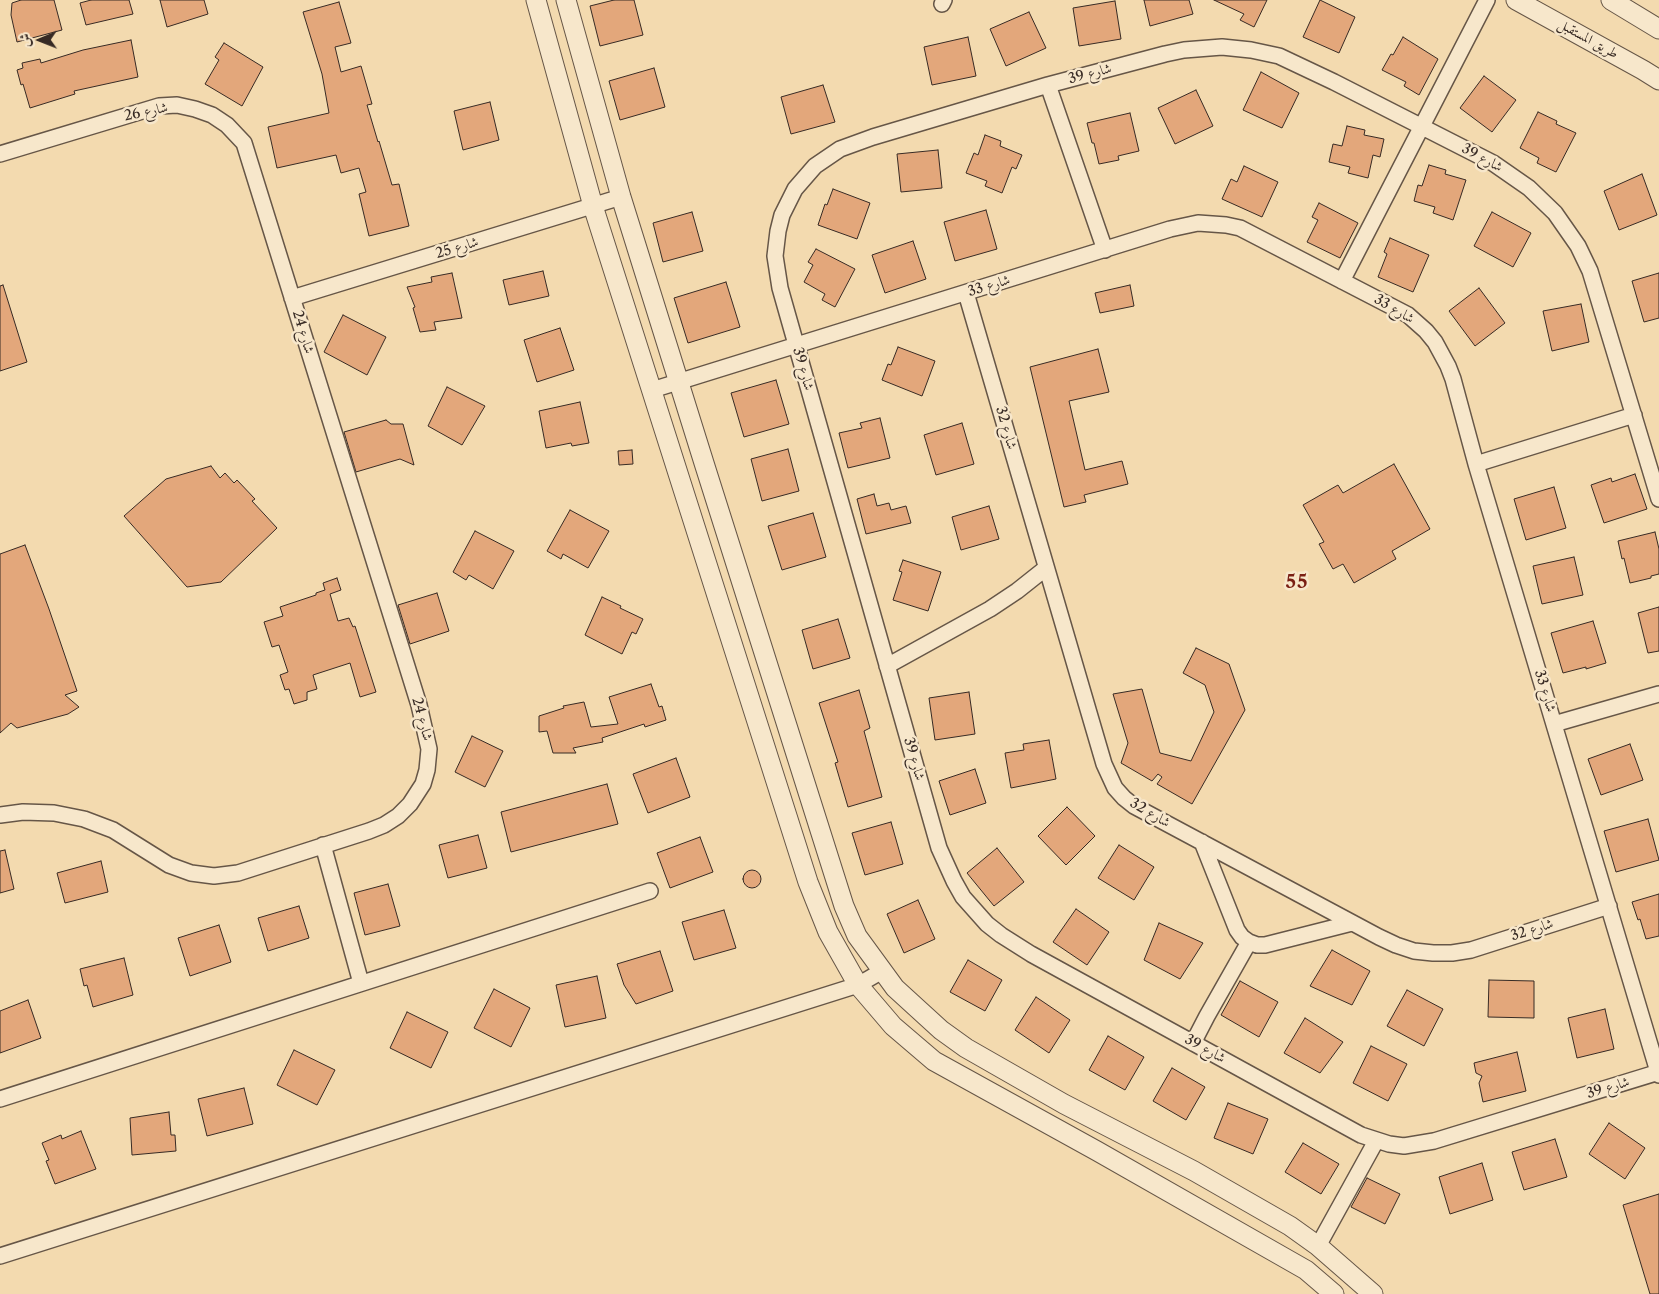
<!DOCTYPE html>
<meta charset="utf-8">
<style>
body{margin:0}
#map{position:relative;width:1659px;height:1294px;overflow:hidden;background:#f3daaf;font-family:"Libre Caslon Text",Amiri,serif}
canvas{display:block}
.north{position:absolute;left:15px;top:15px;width:50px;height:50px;-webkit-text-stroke:4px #f7e7cb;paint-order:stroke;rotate:269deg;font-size:14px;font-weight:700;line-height:20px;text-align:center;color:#372a24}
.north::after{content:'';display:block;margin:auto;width:18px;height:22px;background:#372a24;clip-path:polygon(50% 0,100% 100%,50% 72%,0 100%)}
</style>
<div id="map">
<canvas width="1659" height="1294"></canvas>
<div class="north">ش</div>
</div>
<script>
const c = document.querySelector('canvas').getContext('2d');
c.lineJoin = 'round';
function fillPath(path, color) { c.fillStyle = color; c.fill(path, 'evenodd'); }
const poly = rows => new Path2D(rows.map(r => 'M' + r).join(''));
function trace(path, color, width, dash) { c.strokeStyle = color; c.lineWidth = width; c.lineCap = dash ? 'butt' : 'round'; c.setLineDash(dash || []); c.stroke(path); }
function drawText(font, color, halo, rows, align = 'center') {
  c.font = font + ' "Libre Caslon Text",Amiri,serif'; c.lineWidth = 5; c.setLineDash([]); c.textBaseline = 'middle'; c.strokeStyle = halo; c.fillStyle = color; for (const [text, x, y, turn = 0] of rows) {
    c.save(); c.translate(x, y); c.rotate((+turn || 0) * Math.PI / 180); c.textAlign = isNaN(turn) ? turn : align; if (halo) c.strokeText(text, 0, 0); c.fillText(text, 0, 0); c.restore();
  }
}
const building = poly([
 [21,0,54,0,62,30,17,42,11,15,12,3,21,0],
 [91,0,129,0,133,14,86,25,80,3,91,0],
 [160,0,204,0,208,14,167,27,160,0],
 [614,0,634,0,643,35,600,46,590,6,614,0],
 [1144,0,1189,0,1193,14,1150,26,1144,0],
 [1214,0,1267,0,1254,27,1240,20,1244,14,1214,0],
 [1320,0,1355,17,1339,53,1303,37,1320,0],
 [1115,1,1121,39,1079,46,1073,8,1115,1],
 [339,2,351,43,335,47,341,72,361,66,372,104,367,105,378,142,379,141,392,185,399,184,409,226,369,236,359,194,366,192,359,168,341,173,336,155,277,168,268,127,329,113,322,74,303,12,339,2],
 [1029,12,1046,48,1006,66,990,29,1029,12],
 [968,37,976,76,932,85,924,47,968,37],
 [1403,37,1438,59,1419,95,1404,86,1406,82,1382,70,1391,54,1393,55,1403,37],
 [131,40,138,77,74,91,75,94,30,108,23,84,21,85,17,70,23,68,22,63,40,59,41,63,83,50,131,40],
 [224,43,263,67,242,106,205,84,219,60,215,57,224,43],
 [654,68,665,107,620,120,609,81,654,68],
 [1261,72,1299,93,1282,128,1243,110,1261,72],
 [1484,76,1516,100,1492,132,1460,108,1484,76],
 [823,85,835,122,791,134,781,97,823,85],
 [1196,90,1213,126,1175,144,1158,108,1196,90],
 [490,102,499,140,463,150,454,111,490,102],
 [1538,112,1557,121,1556,124,1576,133,1556,172,1537,163,1539,158,1520,148,1538,112],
 [1130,113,1139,151,1118,156,1119,160,1099,164,1094,143,1092,143,1087,123,1130,113],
 [1347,126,1365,130,1364,135,1384,139,1380,157,1373,155,1368,178,1348,173,1350,167,1329,162,1333,144,1342,146,1347,126],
 [985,135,1001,141,1000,146,1022,155,1016,169,1012,167,1002,193,985,186,987,181,966,173,974,153,978,155,985,135],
 [938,150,942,188,901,192,897,154,938,150],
 [1429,165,1446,170,1445,174,1466,180,1453,220,1433,213,1435,207,1414,201,1418,185,1422,186,1429,165],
 [1244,166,1278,182,1262,217,1222,199,1231,179,1237,182,1244,166],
 [1642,174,1657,215,1619,230,1604,191,1642,174],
 [833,189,870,203,857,239,818,225,825,204,827,205,833,189],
 [1319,203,1358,223,1340,258,1307,242,1318,220,1312,217,1319,203],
 [986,210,997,249,955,261,944,222,986,210],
 [692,212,703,251,663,262,653,223,692,212],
 [1492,212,1531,233,1513,267,1474,246,1492,212],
 [1390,238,1429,255,1413,292,1378,277,1387,254,1384,252,1390,238],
 [913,241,926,279,885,293,872,255,913,241],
 [816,249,855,269,835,307,822,300,825,294,804,282,813,265,808,262,816,249],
 [543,271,549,296,509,305,503,280,543,271],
 [452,273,462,318,434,322,436,330,420,332,413,308,415,307,407,287,432,282,431,277,452,273],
 [1659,273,1659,318,1644,322,1632,281,1659,273],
 [726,282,740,327,688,343,674,298,726,282],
 [3,285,27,362,0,371,0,286,3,285],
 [1130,285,1134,306,1100,313,1095,293,1130,285],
 [1479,288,1505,323,1475,346,1449,311,1479,288],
 [1581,304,1589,342,1552,351,1543,311,1581,304],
 [343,315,386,337,367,375,324,352,343,315],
 [560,328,574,370,537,382,524,340,560,328],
 [898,347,935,361,922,396,882,380,888,364,891,365,898,347],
 [1098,349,1109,392,1069,401,1085,470,1122,461,1128,484,1084,495,1086,502,1064,507,1030,367,1098,349],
 [776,380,789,424,744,437,731,393,776,380],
 [447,387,485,406,462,445,428,426,447,387],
 [580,402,589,443,572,446,571,443,546,448,539,411,580,402],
 [880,418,890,458,848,468,839,433,862,428,860,423,880,418],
 [386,420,391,424,403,424,414,465,400,459,356,472,344,432,386,420],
 [962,423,974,464,936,475,924,435,962,423],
 [788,449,799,491,762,501,751,459,788,449],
 [632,450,633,464,619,465,618,451,632,450],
 [1394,464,1430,529,1392,551,1396,559,1354,583,1343,564,1333,569,1319,544,1324,542,1303,505,1338,485,1343,493,1394,464],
 [211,466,220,478,225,473,234,483,237,480,255,499,252,501,277,528,221,582,187,587,124,516,166,479,211,466],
 [1635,474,1647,509,1604,523,1591,485,1611,478,1612,482,1635,474],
 [1554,487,1566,528,1526,540,1514,499,1554,487],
 [874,494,877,506,889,503,891,510,906,506,911,523,866,534,857,499,874,494],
 [989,506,999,539,961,550,952,517,989,506],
 [570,510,609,531,588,568,563,554,561,559,547,551,570,510],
 [813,513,826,557,782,570,768,526,813,513],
 [475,531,514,551,493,589,469,575,466,580,453,572,475,531],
 [1655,532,1659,549,1659,574,1651,576,1651,578,1630,583,1624,558,1622,559,1618,541,1655,532],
 [25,545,49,609,77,691,65,695,79,707,68,714,17,728,11,723,0,733,0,554,25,545],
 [1574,557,1583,595,1542,604,1533,566,1574,557],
 [903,560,941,572,928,611,893,600,902,572,899,571,903,560],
 [337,578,341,590,330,594,338,621,349,618,353,627,355,626,376,692,360,697,350,663,313,675,317,689,307,692,307,700,294,704,289,689,285,690,280,675,288,672,279,645,272,647,264,622,283,616,280,607,316,595,316,593,325,590,323,583,337,578],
 [437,593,449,631,410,644,398,605,437,593],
 [602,597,621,606,620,608,643,619,636,634,632,632,622,654,585,635,602,597],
 [1659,607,1659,651,1648,653,1638,613,1659,607],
 [838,619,850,658,813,669,802,630,838,619],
 [1593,621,1606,663,1586,669,1586,667,1563,673,1551,633,1593,621],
 [1196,648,1229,664,1245,710,1192,804,1157,784,1162,777,1158,774,1152,781,1121,763,1128,743,1113,694,1142,689,1160,753,1191,761,1214,712,1205,685,1183,673,1196,648],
 [651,684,659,707,662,706,666,720,645,727,644,724,602,738,603,742,573,748,576,753,553,753,547,731,539,732,539,716,564,708,563,706,584,702,591,727,618,724,609,697,651,684],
 [859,690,870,728,864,731,882,797,848,807,835,763,838,762,819,703,859,690],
 [969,692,975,734,935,740,929,698,969,692],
 [472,736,503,751,485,787,455,772,472,736],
 [1049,740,1056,779,1011,788,1005,753,1024,750,1023,744,1049,740],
 [1630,744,1643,780,1601,795,1588,759,1630,744],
 [676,758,690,797,648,813,633,774,676,758],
 [975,769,986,803,950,815,939,781,975,769],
 [607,784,618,824,511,852,501,812,607,784],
 [1067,807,1095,836,1066,865,1038,836,1067,807],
 [1648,819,1659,860,1616,872,1604,831,1648,819],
 [891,822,903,864,865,875,852,833,891,822],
 [478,835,487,868,448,878,439,845,478,835],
 [700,837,713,872,670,888,657,853,700,837],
 [1119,845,1154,867,1134,900,1098,878,1119,845],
 [997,848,1024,882,994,906,967,873,997,848],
 [5,850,14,889,0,893,0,851,5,850],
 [101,861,108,892,65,903,57,873,101,861],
 '743 879a9 9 0 1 1 18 0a9 9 0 1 1-18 0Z',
 [388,884,400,926,365,935,354,893,388,884],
 [1659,894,1659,936,1646,939,1640,919,1638,920,1632,902,1659,894],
 [918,900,935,939,904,953,887,914,918,900],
 [299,906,309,938,268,951,258,918,299,906],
 [1076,909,1109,932,1087,965,1053,942,1076,909],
 [724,910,736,948,694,960,682,922,724,910],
 [1159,923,1203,943,1180,979,1144,960,1159,923],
 [219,925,231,962,190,976,178,938,219,925],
 [1332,950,1370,971,1352,1005,1310,986,1332,950],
 [660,951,673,991,636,1004,624,985,617,964,660,951],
 [124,958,133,995,93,1007,87,985,84,986,80,969,124,958],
 [968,960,1002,980,985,1011,950,992,968,960],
 [597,976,606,1018,565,1027,556,985,597,976],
 [1489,980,1534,981,1534,1018,1488,1017,1489,980],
 [1240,981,1278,1002,1259,1037,1221,1015,1240,981],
 [494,989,530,1008,511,1047,474,1028,494,989],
 [1407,990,1443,1009,1424,1046,1387,1026,1407,990],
 [1036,997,1070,1020,1049,1053,1015,1030,1036,997],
 [28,1000,41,1038,0,1053,0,1011,28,1000],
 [1605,1009,1614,1049,1577,1058,1568,1018,1605,1009],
 [407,1012,448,1032,431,1068,390,1048,407,1012],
 [1305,1018,1343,1042,1320,1073,1284,1053,1305,1018],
 [1108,1036,1144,1057,1125,1090,1089,1070,1108,1036],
 [1371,1046,1407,1064,1388,1101,1353,1083,1371,1046],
 [294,1050,335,1070,317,1105,277,1085,294,1050],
 [1517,1052,1526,1091,1483,1102,1479,1083,1482,1076,1476,1073,1474,1063,1517,1052],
 [1172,1068,1205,1087,1186,1120,1153,1101,1172,1068],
 [244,1088,253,1124,207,1136,198,1099,244,1088],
 [1228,1103,1268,1119,1253,1154,1214,1138,1228,1103],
 [169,1112,171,1135,175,1135,176,1151,132,1155,130,1118,169,1112],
 [1609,1123,1645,1148,1625,1179,1589,1154,1609,1123],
 [81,1131,96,1169,55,1184,46,1161,49,1160,42,1143,61,1135,62,1139,81,1131],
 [1555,1139,1567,1177,1524,1190,1512,1152,1555,1139],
 [1303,1143,1339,1164,1321,1194,1285,1172,1303,1143],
 [1482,1163,1493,1200,1450,1214,1439,1177,1482,1163],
 [1367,1178,1400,1194,1385,1224,1351,1207,1367,1178],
 [1659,1194,1659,1294,1650,1294,1623,1205,1659,1194]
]);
fillPath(building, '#e3a77b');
trace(building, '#372a24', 1);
const minor = poly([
 [942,4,944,0],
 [1048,85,1105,250],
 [0,154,159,106,177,105,195,109,212,115,227,125,244,143,419,705,429,749,427,770,423,784,410,804,398,816,384,825,369,831,238,873,214,876,191,873,169,865,113,830,84,819,54,813,23,812,0,815],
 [1342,281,1487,0],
 [966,293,1104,764,1115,788,1124,798,1134,806,1379,937,1396,945,1414,951,1433,953,1452,953,1471,950,1609,906],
 [292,298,621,197],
 [652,390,1170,229,1198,223,1226,225,1240,228,1408,315,1426,331,1435,342,1448,366,1453,379,1476,464,1659,1075],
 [1476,464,1634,415],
 [1659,499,1590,271,1578,246,1555,213,1529,188,1493,163,1334,82,1279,56,1251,50,1222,47,1184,50,1165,54,1048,85,873,137,840,149,815,166,795,189,782,215,778,231,775,256,780,288,939,848,954,881,963,897,987,924,1001,935,1031,954,1361,1135,1389,1144,1404,1146,1434,1141,1659,1072],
 [887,666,990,609,1017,591,1046,568],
 [1554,724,1659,694],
 [1202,842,1237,930,1242,937,1249,942,1257,945,1265,945,1352,923],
 [323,845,361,983],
 [1193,1043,1207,1016,1249,942],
 [0,1099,650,891],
 [1318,1246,1376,1141],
 [0,1256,858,985,882,971]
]);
const tertiary = poly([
 [536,0,593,206,808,882,828,932,858,985,893,1026,934,1061,1097,1151,1306,1270,1334,1294],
 [566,0,621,197,704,463,844,906,857,936,895,988,941,1030,966,1048,1064,1104,1194,1171,1290,1226,1318,1246,1373,1294],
 [1516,0,1643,70,1659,80],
 [1611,0,1659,29]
]);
trace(minor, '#665647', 18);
trace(tertiary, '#665647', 21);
trace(minor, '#f7e7cb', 15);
trace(tertiary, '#f7e7cb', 19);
drawText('14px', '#372a24', '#f7e7cb', [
 ["طريق المستقبل",1588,39,29],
 ["شارع 39",1090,74,-15],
 ["شارع 26",146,112,-12],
 ["شارع 39",1482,158,28],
 ["شارع 25",457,248,-17],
 ["شارع 33",989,286,-17],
 ["شارع 33",1394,309,30],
 ["شارع 24",303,332,73],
 ["شارع 39",803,369,74],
 ["شارع 32",1006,428,74],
 ["شارع 33",1545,691,73],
 ["شارع 24",422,719,75],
 ["شارع 39",914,759,74],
 ["شارع 32",1150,813,30],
 ["شارع 32",1532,930,-18],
 ["شارع 39",1205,1049,29],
 ["شارع 39",1608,1088,-17]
]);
c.letterSpacing = '1px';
drawText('bold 19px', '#7a1f14', '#f7e7cb', [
 ["55",1297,583]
]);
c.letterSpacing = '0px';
</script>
